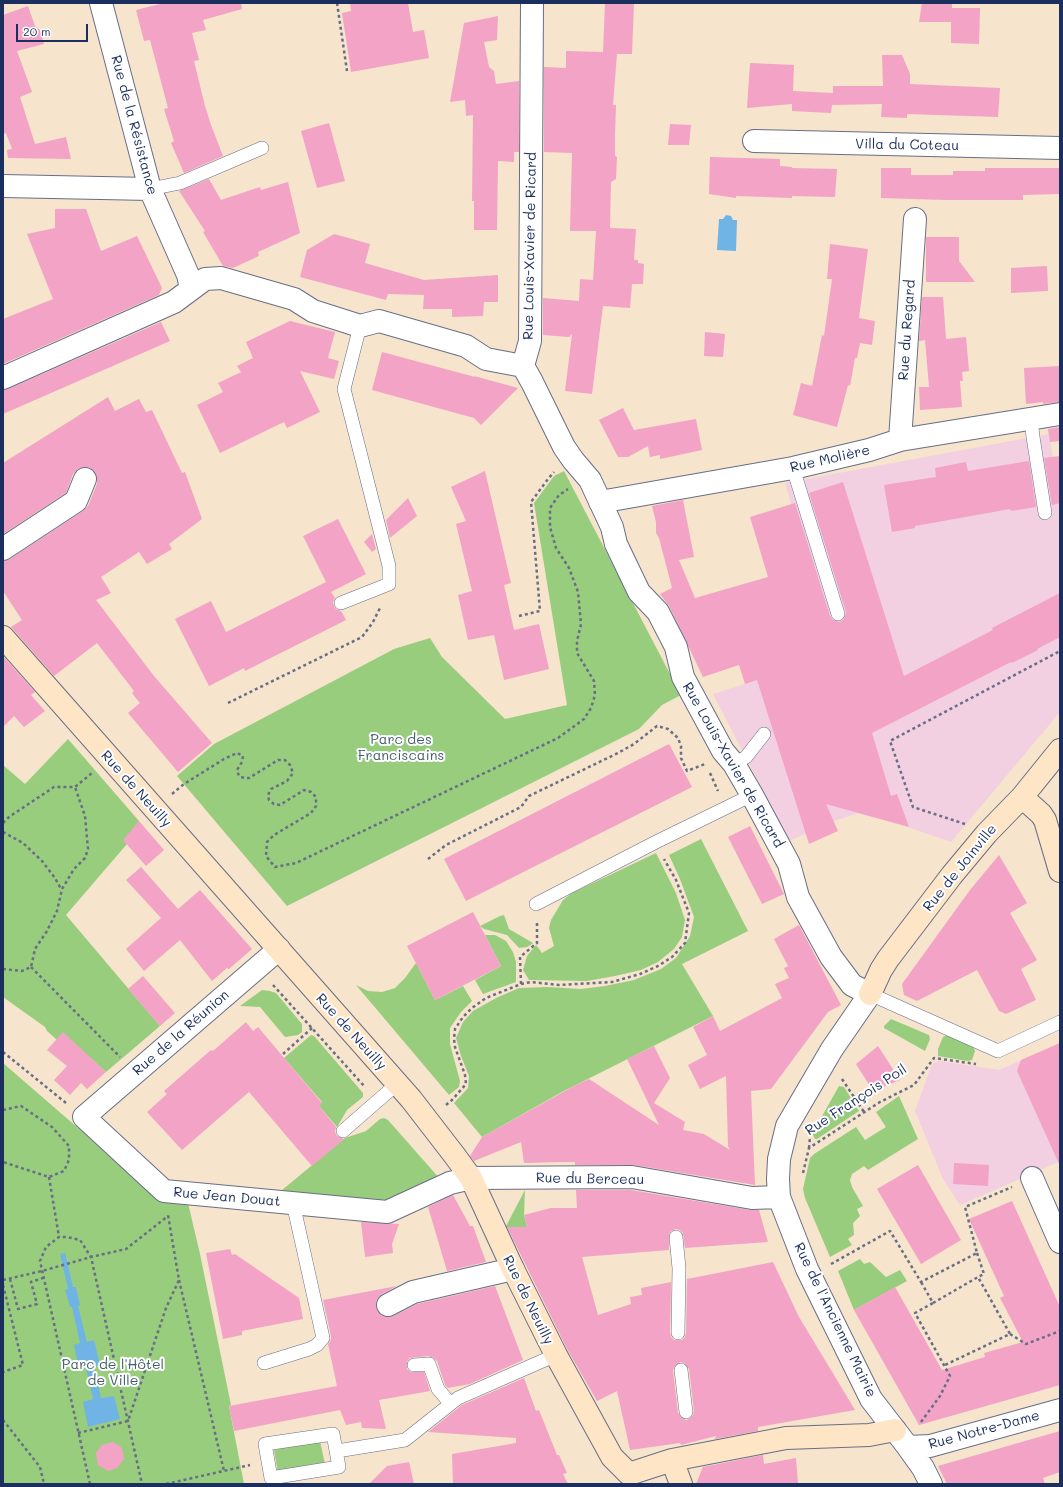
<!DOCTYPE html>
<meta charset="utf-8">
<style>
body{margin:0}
#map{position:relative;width:1063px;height:1487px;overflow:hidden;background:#f6e4cd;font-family:Mali,sans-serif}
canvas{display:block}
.frame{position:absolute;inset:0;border:4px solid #1b2f5e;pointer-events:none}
.scale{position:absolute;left:16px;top:24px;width:72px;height:18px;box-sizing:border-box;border:2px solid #1b2f5e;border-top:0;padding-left:5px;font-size:12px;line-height:14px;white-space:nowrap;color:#1b2f5e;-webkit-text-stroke:3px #fff;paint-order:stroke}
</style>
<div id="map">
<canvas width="1063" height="1487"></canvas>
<div class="frame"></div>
<div class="scale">20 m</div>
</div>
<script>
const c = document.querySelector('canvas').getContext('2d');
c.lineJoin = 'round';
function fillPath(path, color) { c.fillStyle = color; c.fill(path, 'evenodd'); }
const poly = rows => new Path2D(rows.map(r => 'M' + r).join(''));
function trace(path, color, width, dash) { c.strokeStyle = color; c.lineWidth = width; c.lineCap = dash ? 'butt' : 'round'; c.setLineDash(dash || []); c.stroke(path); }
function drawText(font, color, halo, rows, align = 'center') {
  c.font = font + ' Mali,sans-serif'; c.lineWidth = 4; c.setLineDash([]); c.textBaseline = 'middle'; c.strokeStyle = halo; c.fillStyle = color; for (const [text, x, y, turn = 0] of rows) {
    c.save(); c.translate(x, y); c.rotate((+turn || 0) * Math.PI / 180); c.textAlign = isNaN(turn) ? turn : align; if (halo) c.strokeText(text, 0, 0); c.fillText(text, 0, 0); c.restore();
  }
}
fillPath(poly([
 [1049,434,1053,458,1060,458,1060,712,951,842,902,825,858,813,834,821,789,841,713,694,745,684,810,566,785,483],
 [1060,1043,1060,1166,1058,1162,1036,1172,960,1205,943,1179,915,1111,932,1064,939,1061,999,1070]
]), '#f2cfe1');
fillPath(poly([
 [564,471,681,695,662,705,639,729,287,906,177,776,214,744,394,649,430,638,442,657,505,719,567,705,534,503,554,476],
 [68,739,139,821,127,844,66,915,160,1026,106,1072,89,1057,57,1040,47,1031,45,1027,3,997,3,765,25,784],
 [701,839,748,931,682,964,713,1016,562,1092,482,1137,454,1103,468,1088,469,1076,461,1056,456,1038,463,1022,473,1011,496,998,519,988,547,987,581,989,605,986,634,980,661,969,676,958,690,936,694,917,680,879,669,855],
 [656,853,676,893,685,920,682,937,674,949,658,962,641,970,615,976,587,981,529,980,523,970,527,956,536,945,542,953,554,946,549,928,551,920,563,900,572,893],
 [504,915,509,929,533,943,532,944,527,947,519,948,507,935,484,929,480,926,500,916],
 [485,935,495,935,506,941,513,952,516,962,516,982,483,994,475,980,501,966],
 [416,963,435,1000,463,986,472,1001,461,1012,450,1028,450,1044,460,1081,459,1087,449,1095,356,985,368,991,382,992,395,988,405,978],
 [262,990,270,991,276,993,302,1024,302,1032,298,1035,285,1037,260,1007,240,1006],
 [891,1019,929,1035,930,1039,925,1051,884,1028,884,1026],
 [311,1035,314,1036,363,1093,363,1097,347,1110,337,1127,319,1106,322,1102,284,1058],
 [947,1035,973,1046,975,1051,972,1060,967,1061,938,1056,938,1049,943,1037],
 [3,1063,123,1167,159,1201,188,1203,200,1254,231,1405,229,1406,244,1484,3,1484],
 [839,1086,844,1087,859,1111,817,1139,815,1139,813,1135,813,1132],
 [899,1096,918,1139,868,1170,864,1166,852,1174,850,1180,852,1187,863,1206,857,1209,860,1216,853,1223,854,1235,848,1239,852,1245,830,1257,805,1198,803,1189,810,1158,814,1154,856,1127,865,1140,886,1127,876,1112],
 [384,1118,388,1120,440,1179,390,1201,276,1195,345,1138,366,1131,380,1119],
 [525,1190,524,1215,527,1227,505,1228],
 [860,1259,864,1264,870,1262,886,1277,900,1270,907,1281,854,1310,838,1271],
 [320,1441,325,1464,278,1473,274,1450]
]), '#99cd7e');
fillPath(poly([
 [726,215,731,216,733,220,737,220,736,251,717,250,719,219,723,219],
 [65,1253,73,1287,76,1287,80,1305,78,1306,87,1342,94,1340,100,1365,94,1367,101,1398,114,1396,120,1419,88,1427,83,1402,93,1399,86,1368,79,1369,74,1345,80,1343,72,1307,70,1307,65,1290,68,1289,60,1254]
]), '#6fb4e5');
fillPath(poly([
 [164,3,241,3,242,9,203,20,206,30,192,33,199,60,194,61,205,106,211,125,223,156,184,173,171,143,174,141,164,109,168,108,150,40,144,41,136,10],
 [350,3,408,3,413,32,424,30,429,58,351,72,342,13,351,11],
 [605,3,634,3,632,54,617,54,613,105,616,105,615,134,615,156,617,157,616,179,611,182,610,228,636,229,634,260,638,260,638,263,644,264,643,284,632,284,630,308,603,306,592,394,565,391,572,334,569,337,543,335,543,298,579,301,580,279,593,280,596,231,570,231,572,153,544,152,544,67,566,68,566,51,603,52],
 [922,3,952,3,952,8,980,8,979,44,951,43,951,22,919,22],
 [28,6,35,26,40,30,44,44,17,51,32,92,20,97,35,144,66,137,71,159,8,158,7,150,12,149,6,133,3,134,3,15],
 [498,16,497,40,484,42,489,67,494,71,496,84,519,81,519,152,514,152,514,162,498,161,497,230,474,230,474,201,472,201,473,115,466,116,465,100,450,102,464,23],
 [882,55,902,55,910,74,910,84,1000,88,998,117,907,114,907,118,881,117,882,104,832,105,831,113,792,111,792,104,747,108,750,63,794,65,793,91,833,93,833,86,883,86],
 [329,123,345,181,317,188,301,131],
 [670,124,691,125,689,145,668,145],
 [710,157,780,159,780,166,792,167,792,168,837,169,835,197,792,196,792,198,736,196,736,198,709,194],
 [881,168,911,168,911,175,953,175,953,171,985,171,985,168,1060,168,1060,194,1023,195,1023,200,945,200,881,198],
 [209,179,221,200,260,187,261,190,288,182,300,233,258,252,259,256,233,268,223,266,203,232,205,231,179,191],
 [55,209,86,209,101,251,137,236,162,288,159,295,3,364,3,319,53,299,27,234,55,228],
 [334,234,370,244,365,263,424,280,498,275,498,302,484,302,483,316,452,317,452,309,423,309,424,295,388,294,386,300,300,277,307,250],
 [926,237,959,237,959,261,975,282,926,282],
 [830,244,868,249,859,318,875,321,872,345,860,343,857,358,855,358,850,386,848,385,837,427,793,415,801,383,812,386,822,335,824,336,832,279,827,279],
 [1047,266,1048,291,1011,293,1011,268],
 [922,297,943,297,946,339,966,337,969,371,962,372,963,381,960,381,962,407,920,410,919,387,929,387,925,340,919,341],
 [290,321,335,332,328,358,339,361,334,379,300,371,320,412,287,428,284,422,220,453,197,405,223,392,218,383,241,372,237,366,253,358,246,342],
 [161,322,170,341,3,414,3,390,8,389],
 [705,332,725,334,723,357,704,356],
 [382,352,475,377,474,376,518,388,481,425,474,418,372,390],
 [1060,366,1060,402,1043,404,1043,402,1026,404,1024,368],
 [108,397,115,411,139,399,146,412,152,410,182,473,185,472,202,519,169,544,172,549,147,564,139,552,101,577,111,593,96,600,154,676,212,743,178,772,128,713,140,703,132,693,134,691,97,643,54,676,11,627,22,620,3,591,3,561,10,559,83,511,88,506,97,484,97,478,95,472,90,468,84,467,78,469,73,474,66,493,3,534,3,463],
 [623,408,634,430,696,419,702,450,660,459,660,455,650,457,648,446,628,457,618,457,599,420],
 [1060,427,1060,441,1050,442,1048,429],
 [1060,456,1060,503,1052,505,1044,458],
 [1029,461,1036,507,1011,511,1010,509,915,526,915,528,892,532,884,485,936,477,935,468,966,462,968,471],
 [485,471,511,583,504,585,514,630,539,624,549,669,504,680,494,635,468,640,458,595,472,591,456,524,466,521,451,487],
 [843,482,904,676,993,630,992,628,1060,593,1060,637,1037,649,1038,650,1012,663,1011,662,872,733,891,796,897,794,909,827,826,804,838,831,809,844,757,680,745,684,739,665,703,677,669,606,660,594,672,588,659,538,656,533,656,522,652,506,683,500,694,557,679,560,695,598,768,577,750,517,795,503,830,616,833,620,840,622,844,619,846,612,809,493],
 [408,498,417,516,390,538,386,520],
 [338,519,366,574,331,592,335,598,333,602,334,606,336,609,341,611,346,620,245,671,244,668,209,686,175,619,211,601,226,632,326,582,303,536],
 [372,534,376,549,372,552,364,542],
 [3,656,35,692,31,695,45,711,24,727,14,716,3,727],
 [669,744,692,787,466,901,444,859],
 [139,821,164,850,146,866,123,840],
 [750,826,784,894,762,904,728,837],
 [999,855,1027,903,1010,913,1037,960,1021,969,1036,1000,1006,1014,999,1011,977,970,917,1001,904,995,902,984,970,890],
 [141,867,178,909,200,890,252,949,229,969,227,968,212,981,180,940,144,971,126,949,161,918,126,880],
 [473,912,501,966,435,1000,407,946],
 [799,925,841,1005,828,1012,771,1089,751,1091,755,1185,634,1165,575,1165,575,1162,562,1162,524,1163,521,1142,474,1161,470,1156,482,1137,574,1086,589,1079,659,1125,627,1059,654,1046,670,1078,654,1103,685,1122,683,1130,704,1134,730,1150,728,1146,726,1076,700,1089,688,1065,707,1055,693,1027,713,1016,720,1031,782,998,775,984,789,978,784,968,788,966,774,939],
 [143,976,175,1013,160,1026,128,989],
 [246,1022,253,1031,258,1027,322,1103,319,1106,336,1127,335,1132,337,1136,344,1139,312,1166,249,1092,182,1150,147,1112,167,1094,164,1091,211,1050,213,1051],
 [63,1032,106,1072,87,1089,81,1083,70,1095,54,1080,67,1066,47,1050],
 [1060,1043,1060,1166,1017,1071,1021,1060],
 [878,1046,900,1080,873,1091,856,1064],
 [954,1163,989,1165,988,1186,953,1184],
 [918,1165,961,1240,921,1264,877,1189],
 [576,1190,631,1190,750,1210,759,1210,768,1242,685,1248,683,1233,680,1230,676,1229,671,1231,669,1234,669,1250,582,1257,598,1315,631,1304,630,1297,642,1295,641,1288,671,1282,670,1333,671,1337,674,1340,682,1340,685,1337,686,1333,687,1279,773,1262,799,1317,855,1410,758,1427,758,1431,715,1439,716,1436,681,1445,680,1443,630,1450,617,1391,597,1401,567,1349,507,1227,527,1227,524,1215,551,1208,577,1208],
 [680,1362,684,1363,689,1369,694,1411,693,1415,687,1420,683,1419,678,1413,673,1371,674,1367],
 [453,1195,470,1226,473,1226,486,1262,447,1271,428,1207],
 [1012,1201,1060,1307,1060,1385,919,1425,854,1310,895,1287,942,1370,985,1357,984,1353,1023,1342,1000,1298,1004,1296,969,1219],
 [361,1222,399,1224,392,1244,393,1253,365,1257],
 [230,1249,232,1255,235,1254,299,1298,303,1319,242,1331,242,1335,223,1339,206,1253],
 [397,1286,382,1294,377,1299,376,1304,377,1310,382,1316,387,1317,393,1316,417,1304,495,1286,523,1360,470,1384,448,1388,445,1385,437,1361,434,1358,428,1356,410,1358,407,1362,407,1369,411,1372,424,1372,430,1391,379,1400,386,1429,362,1428,361,1422,346,1425,340,1410,234,1431,229,1406,337,1386,328,1344,331,1340,331,1336,323,1300],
 [524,1378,536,1411,539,1410,557,1455,559,1455,567,1473,563,1474,568,1484,453,1484,452,1454,516,1443,516,1438,428,1432,462,1405],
 [1060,1431,1060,1472,1043,1478,1045,1484,947,1484,938,1466],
 [113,1442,122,1448,124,1459,117,1468,108,1471,98,1465,96,1453,102,1445],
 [763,1455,764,1464,796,1458,798,1484,696,1484,703,1467],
 [409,1462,414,1484,369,1484,387,1466]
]), '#f3a3c6');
const lane = poly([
 [150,189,180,183,262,148],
 [1031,419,1033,437,1045,513],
 [793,468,838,614],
 [341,603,389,584,389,566,344,389,360,326],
 [734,764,746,757,764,734],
 [536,904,656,842,752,795],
 [870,994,998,1051,1060,1022],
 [343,1131,397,1084],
 [676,1237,679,1268,678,1333],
 [264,1363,309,1349,317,1345,323,1338,293,1203],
 [414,1365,429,1364,438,1389,450,1403],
 [681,1370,686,1412],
 [333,1434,339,1467,271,1478,265,1444,333,1434],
 [337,1451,405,1440,458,1398,556,1355]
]);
const street = poly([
 [101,3,150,189,188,275,191,288],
 [532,3,530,341,523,366,532,382,564,447,573,460,590,480,612,527,616,544,639,592,658,612,676,647,683,677,723,751,734,764,752,795,789,864,798,897,831,957,852,985,870,994,832,1049,787,1126,779,1159,778,1179,779,1197,807,1269,871,1399,908,1447,923,1468,931,1484],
 [754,141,1060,148],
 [3,186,150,189],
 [3,378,174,302,205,279,221,278,294,299,313,311,360,326,379,321,466,346,486,359,523,366],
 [900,440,915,219],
 [600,502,793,468,869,450,900,440,1060,414],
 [3,549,76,501,85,479],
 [279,949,84,1117,164,1191,387,1212,450,1183,471,1178,632,1177,752,1198,779,1197],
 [1032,1178,1060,1242],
 [388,1305,413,1292,513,1269],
 [908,1447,930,1446,1060,1410]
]);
const secondary = poly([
 [3,637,411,1099,455,1156,471,1178,513,1269,556,1355,612,1457,629,1474,672,1460,786,1438,869,1435,895,1430],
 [1022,797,1041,814,1045,820,1060,871],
 [870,994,881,970,888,959,952,875,987,833,1022,797,1060,750],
 [672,1460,681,1484]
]);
trace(lane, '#686e85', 14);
trace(street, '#686e85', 24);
trace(secondary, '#686e85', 24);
trace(poly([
 [337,3,347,71],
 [519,616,540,611,531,502,548,479,554,472],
 [228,703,362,637,373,622,380,608],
 [710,773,718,791],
 [172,794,184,784,224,759,237,753,243,756,242,762,237,770,239,776,244,778,249,778,278,760,285,760,290,765,293,773,287,781,271,789,268,795,269,800,274,804,280,805,304,790,311,792,316,797,316,806,311,813,274,835,267,842,266,856,275,867,296,863,558,738,584,719,591,708,595,695,594,681,577,653,577,641,581,624,578,592,569,568,556,548,550,527,550,508,559,495,568,489],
 [3,823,9,817,54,787,75,787,92,773],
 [965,824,913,807,890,741,1060,651],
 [3,832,23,843,42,861,55,878,61,889],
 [428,859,446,845,521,807,529,796,618,753,634,744,657,726,668,729,678,738,681,746,681,758,687,771,705,764],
 [31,967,120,1057],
 [3,969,22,971,31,967,35,949,47,931,57,911,62,889,74,869,85,858,88,849,85,816,75,787],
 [521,984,520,957,537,943,537,922],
 [273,985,365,1087],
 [3,1052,66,1103],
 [283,1054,312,1028],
 [842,1079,864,1112],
 [446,1105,452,1100,466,1084,465,1075,455,1047,454,1039,455,1029,463,1017,472,1008,486,998,521,984,531,982,559,985,612,982,640,974,658,966,672,957,685,943,689,913,676,880,664,859],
 [3,1110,21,1106,52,1127,69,1146,69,1160,64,1171,49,1177,3,1162],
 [809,1148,810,1137],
 [803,1173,809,1148,880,1102,914,1085,934,1058,976,1064],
 [49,1177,59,1237],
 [977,1253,984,1274,978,1277],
 [831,1264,890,1231,921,1282,977,1253,965,1207,1012,1187],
 [10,1279,18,1309,37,1304,31,1282,43,1278],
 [3,1280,42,1271,91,1257,126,1249,168,1216],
 [179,1280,224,1471],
 [3,1285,23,1365,3,1372],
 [933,1303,978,1277,1010,1334,945,1365],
 [1010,1334,1026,1344,1060,1331],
 [3,1420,40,1467,44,1484],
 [921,1422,940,1396,950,1376,915,1313,933,1303,921,1282],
 [78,1433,128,1421,166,1308,179,1280,168,1215],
 [90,1484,40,1261,46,1247,59,1237,67,1237,80,1240,91,1257,142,1484],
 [166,1484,250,1465]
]), '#686e85', 2.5, [3, 3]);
trace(lane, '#fff', 13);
trace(street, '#fff', 22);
trace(secondary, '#fde5c5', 22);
drawText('14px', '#1b2f5e', '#fff', [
 ["Rue de la Résistance",134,125,75],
 ["Villa du Coteau",907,145,1],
 ["Rue Louis-Xavier de Ricard",530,246,-89],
 ["Rue du Regard",907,330,-86],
 ["Rue Molière",830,459,-13],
 ["Rue Louis-Xavier de Ricard",733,765,60],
 ["Rue de Neuilly",136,789,48],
 ["Rue de Joinville",960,868,-51],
 ["Rue de Neuilly",351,1032,48],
 ["Rue de la Réunion",181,1033,-41],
 ["Rue François Poil",856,1100,-33],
 ["Rue du Berceau",590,1179,1],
 ["Rue Jean Douat",227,1197,5],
 ["Rue de Neuilly",528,1300,64],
 ["Rue de l'Ancienne Mairie",835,1320,64],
 ["Rue Notre-Dame",984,1430,-15]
]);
drawText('14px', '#415e68', '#fff', [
 ["Parc des",401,740],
 ["Franciscains",401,756],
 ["Parc de l'Hôtel",113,1365],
 ["de Ville",113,1381]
]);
</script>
